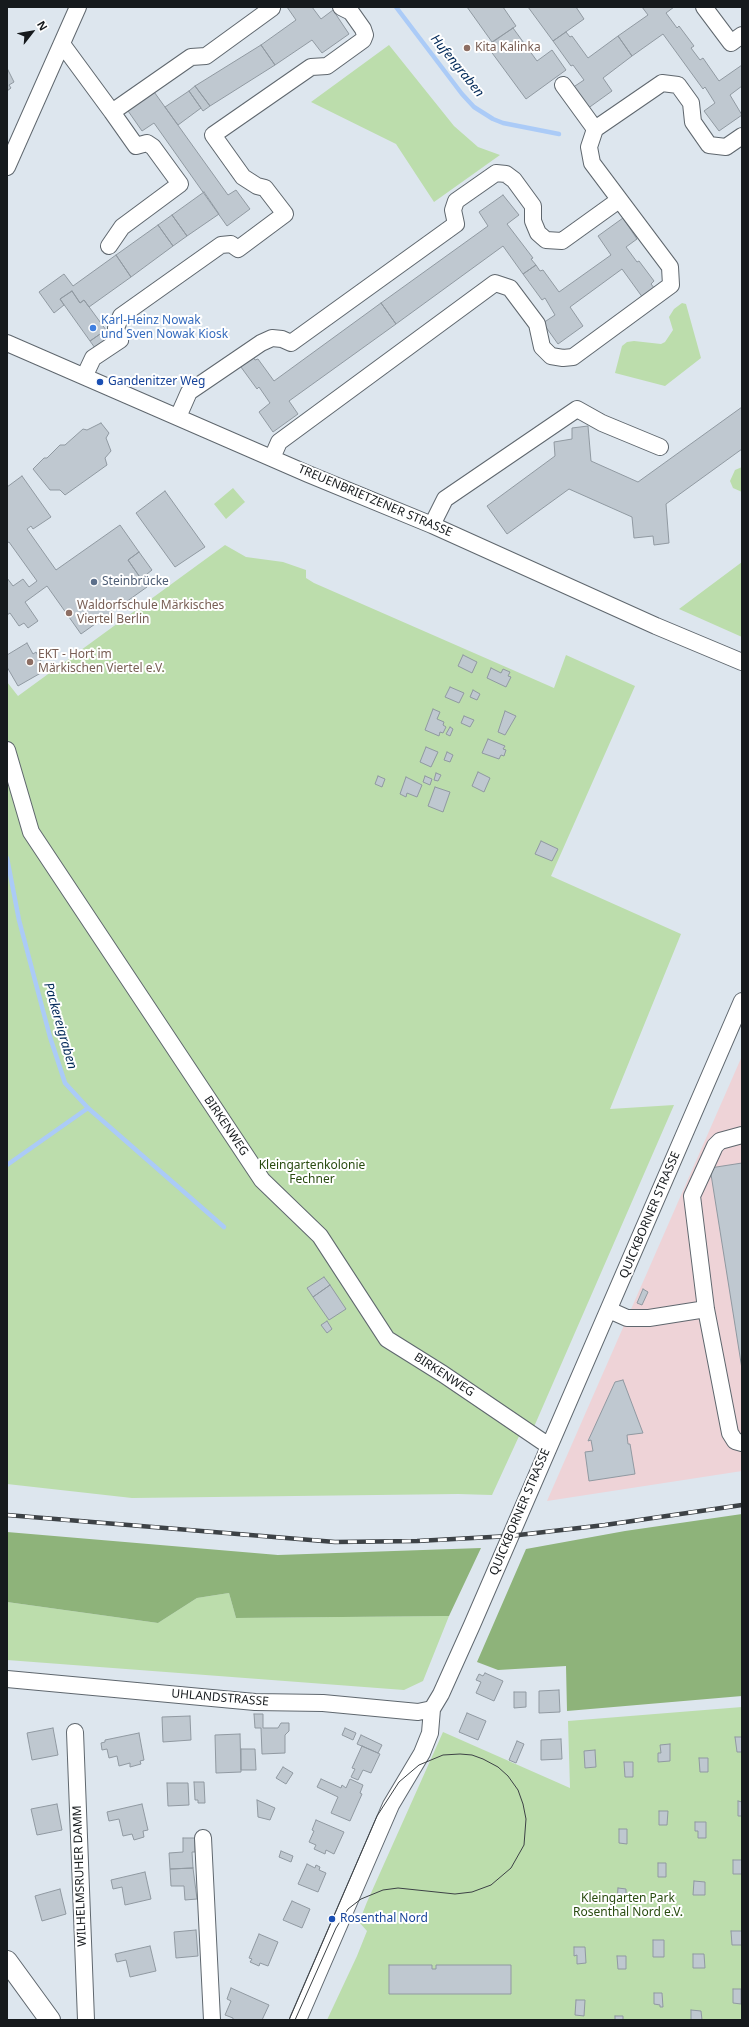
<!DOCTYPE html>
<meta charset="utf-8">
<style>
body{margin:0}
#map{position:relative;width:749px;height:2027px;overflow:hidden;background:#dde6ee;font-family:"Noto Sans",sans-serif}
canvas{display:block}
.frame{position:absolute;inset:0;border:8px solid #161a1d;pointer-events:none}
.north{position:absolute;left:12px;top:12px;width:40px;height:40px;-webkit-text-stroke:3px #fff;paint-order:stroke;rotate:59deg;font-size:11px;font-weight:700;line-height:16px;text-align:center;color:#161a1d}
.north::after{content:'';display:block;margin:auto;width:14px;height:18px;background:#161a1d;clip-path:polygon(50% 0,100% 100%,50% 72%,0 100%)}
</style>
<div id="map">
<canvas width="749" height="2027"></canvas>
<div class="frame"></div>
<div class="north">N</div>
</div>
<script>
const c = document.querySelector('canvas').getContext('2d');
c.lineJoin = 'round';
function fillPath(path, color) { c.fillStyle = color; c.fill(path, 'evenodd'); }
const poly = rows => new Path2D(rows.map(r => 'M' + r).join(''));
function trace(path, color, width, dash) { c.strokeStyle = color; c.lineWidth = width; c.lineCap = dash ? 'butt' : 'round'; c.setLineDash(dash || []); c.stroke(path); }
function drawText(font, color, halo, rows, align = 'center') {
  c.font = font + ' "Noto Sans",sans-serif'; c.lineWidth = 4; c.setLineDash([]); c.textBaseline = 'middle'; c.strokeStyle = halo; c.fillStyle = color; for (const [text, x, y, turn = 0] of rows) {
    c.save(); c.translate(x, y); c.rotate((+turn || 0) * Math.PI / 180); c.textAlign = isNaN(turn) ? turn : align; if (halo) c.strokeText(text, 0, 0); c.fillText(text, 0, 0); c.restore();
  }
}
fillPath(poly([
 [742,1056,742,1471,547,1501]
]), '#eed3d7');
fillPath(poly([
 [389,45,454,126,478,147,500,155,434,202,396,144,311,102],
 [682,303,686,304,701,358,665,386,615,373,622,346,627,342,634,341,661,344,665,342,673,330,669,317,674,309],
 [742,467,742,492,733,488,730,481,735,470],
 [233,488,245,502,226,519,214,504],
 [225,545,246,557,283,562,306,570,306,578,314,583,554,688,566,655,635,686,551,876,681,934,610,1109,674,1105,530,1436,520,1434,492,1495,458,1494,132,1498,7,1484,7,682,18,696],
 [742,562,742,637,679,609],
 [229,1593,236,1618,449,1616,423,1681,404,1690,7,1660,7,1602,158,1623,197,1598],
 [742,1707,742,2020,327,2020,357,1956,367,1931,359,1922,367,1902,443,1732,570,1788,568,1721]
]), '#bcddac');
fillPath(poly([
 [742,1514,742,1696,567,1711,566,1666,498,1670,477,1662,526,1549,625,1531],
 [7,1532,278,1555,481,1548,449,1616,236,1618,229,1593,197,1598,158,1623,7,1602]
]), '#8eb37a');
trace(poly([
 [396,7,462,94,474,107,493,119,503,123,559,134],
 [7,858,19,920,50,1037,65,1083,88,1108,224,1227],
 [7,1165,88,1108]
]), '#abcbf7', 4.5);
const building = poly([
 [287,7,312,7,321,19,333,10,349,34,322,53,312,40,275,65,261,45,296,20,287,7],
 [467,7,503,7,516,26,492,42,467,7],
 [528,7,576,7,584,19,553,41,528,7],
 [642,7,674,7,666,13,677,28,679,26,694,46,691,48,700,60,703,58,719,81,742,65,742,86,730,95,742,115,719,131,704,111,715,103,705,87,703,89,663,34,632,56,618,36,648,15,642,7],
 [513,28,537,61,552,50,566,70,526,99,487,46,513,28],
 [566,32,570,37,572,36,588,58,618,36,632,56,603,78,612,91,587,109,572,88,584,80,573,65,571,66,553,41,566,32],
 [261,45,275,65,210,106,195,86,261,45],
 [7,68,14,82,9,85,11,88,7,91,7,68],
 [195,86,210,106,203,111,189,91,195,86],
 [152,89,228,195,236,190,250,209,227,226,154,123,142,131,126,108,152,89],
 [189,91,201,108,178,125,165,107,189,91],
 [204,192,219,214,187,236,172,215,204,192],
 [503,195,519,215,507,224,533,258,531,259,536,265,523,274,503,246,396,324,381,303,488,226,479,212,503,195],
 [172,215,187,236,173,246,158,225,172,215],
 [623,218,637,239,626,247,637,262,639,261,654,281,651,284,655,289,643,298,622,269,570,307,583,326,558,344,543,323,555,315,545,298,542,300,523,274,536,265,540,271,543,270,559,292,611,255,598,236,623,218],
 [158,225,173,246,131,277,116,255,158,225],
 [116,255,131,277,89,307,84,300,80,303,72,291,60,299,64,305,54,313,39,292,64,274,73,286,116,255],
 [72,291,80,303,84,300,106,330,90,341,60,299,72,291],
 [381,303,396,324,289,401,298,414,273,432,259,412,270,403,259,387,257,389,238,363,251,354,255,360,258,359,274,381,381,303],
 [106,330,110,337,95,348,90,341,106,330],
 [742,407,742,449,666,504,669,543,654,545,653,536,634,538,632,517,569,489,507,534,487,506,555,456,554,442,572,439,572,428,588,426,591,461,638,482,742,407],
 [101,423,109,433,106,438,111,451,105,458,107,465,65,495,60,490,50,490,33,469,44,458,47,458,60,445,65,445,83,429,87,430,101,423],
 [22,476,51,517,33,529,31,526,27,529,56,570,120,525,139,552,128,560,147,587,81,634,47,586,25,602,38,621,28,628,24,623,19,626,10,613,7,615,7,578,13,586,23,579,29,587,37,581,9,542,7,543,7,487,22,476],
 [165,491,205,547,175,567,136,513,165,491],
 [139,552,152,570,141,579,128,560,139,552],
 [27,643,33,654,36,652,46,670,18,686,7,667,7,655,27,643],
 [463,655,477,662,472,673,458,666,463,655],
 [491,668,501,673,503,669,510,672,508,676,511,677,506,687,487,678,491,668],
 [450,687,464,693,459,703,445,697,450,687],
 [473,690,480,694,477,700,470,697,473,690],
 [433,709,440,712,437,719,444,722,443,725,446,727,443,733,440,732,439,736,425,730,433,709],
 [505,711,516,716,505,735,498,732,505,711],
 [464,716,474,720,470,727,461,723,464,716],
 [450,727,453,729,450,736,446,734,450,727],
 [488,739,505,746,503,749,506,750,504,756,501,755,499,759,482,753,488,739],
 [426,747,438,752,431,767,420,762,426,747],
 [447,752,453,755,450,762,444,760,447,752],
 [478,772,490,778,484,792,472,786,478,772],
 [436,773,441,775,438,781,434,780,436,773],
 [378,776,385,779,382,787,375,784,378,776],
 [425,776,432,779,430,785,423,782,425,776],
 [406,777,422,785,417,797,407,793,406,797,400,794,406,777],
 [435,787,450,792,443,812,428,806,435,787],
 [541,841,558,849,552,861,535,854,541,841],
 [742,1163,742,1369,710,1168,742,1163],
 [324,1277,330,1285,313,1297,307,1288,324,1277],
 [330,1285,346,1309,329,1320,313,1297,330,1285],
 [643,1289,648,1292,642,1305,637,1303,643,1289],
 [327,1321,332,1329,327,1333,321,1325,327,1321],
 [623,1380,643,1433,627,1435,628,1444,630,1444,635,1474,589,1481,585,1452,593,1451,591,1440,588,1441,615,1382,623,1380],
 [485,1673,503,1681,494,1701,476,1693,481,1682,476,1680,479,1674,483,1676,485,1673],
 [559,1690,560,1712,539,1713,539,1691,559,1690],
 [514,1692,526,1692,526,1707,514,1708,514,1692],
 [467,1713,486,1721,478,1740,459,1732,467,1713],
 [254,1714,263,1714,263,1728,278,1728,281,1723,289,1723,289,1731,285,1735,285,1753,262,1754,261,1728,255,1728,254,1714],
 [190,1716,191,1740,163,1742,162,1717,190,1716],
 [53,1728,58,1755,32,1760,27,1733,53,1728],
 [345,1728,356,1733,353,1740,342,1735,345,1728],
 [139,1733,144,1760,140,1761,141,1764,130,1767,130,1763,119,1766,117,1756,109,1758,107,1749,102,1750,101,1743,105,1742,105,1740,139,1733],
 [240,1734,241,1772,216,1773,215,1735,240,1734],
 [361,1735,382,1745,378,1753,357,1744,361,1735],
 [735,1737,742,1737,742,1752,737,1752,735,1737],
 [561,1739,562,1759,541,1760,541,1740,561,1739],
 [517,1741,524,1744,516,1763,509,1760,517,1741],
 [670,1744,670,1761,658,1762,658,1753,661,1753,660,1745,670,1744],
 [362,1746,380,1754,371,1773,363,1770,358,1780,351,1777,355,1769,352,1768,362,1746],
 [241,1749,255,1749,256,1770,241,1770,241,1749],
 [595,1750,596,1767,585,1768,584,1751,595,1750],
 [699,1758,708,1758,708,1772,700,1772,699,1758],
 [624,1762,633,1762,633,1777,625,1777,624,1762],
 [283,1767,293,1773,286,1784,276,1778,283,1767],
 [321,1779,341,1788,342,1785,346,1788,350,1779,363,1785,360,1793,362,1794,350,1821,331,1813,338,1797,317,1787,321,1779],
 [194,1782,204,1782,205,1803,198,1803,198,1800,195,1800,194,1782],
 [167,1783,188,1783,189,1805,168,1806,167,1783],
 [257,1800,275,1808,270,1820,258,1817,257,1800],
 [738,1801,742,1802,742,1816,738,1816,738,1801],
 [57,1804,62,1830,37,1835,31,1809,57,1804],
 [142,1804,148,1830,143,1831,144,1837,134,1840,132,1834,123,1836,119,1819,109,1821,107,1812,142,1804],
 [659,1811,668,1811,667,1825,659,1825,659,1811],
 [316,1820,344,1832,334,1854,326,1850,325,1854,314,1849,316,1845,309,1842,314,1831,312,1830,316,1820],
 [695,1822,706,1822,706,1838,698,1838,698,1831,695,1831,695,1822],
 [619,1829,627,1829,627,1844,619,1843,619,1829],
 [183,1838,195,1838,195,1852,192,1852,193,1868,170,1869,169,1853,183,1852,183,1838],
 [281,1851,293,1856,291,1862,279,1857,281,1851],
 [733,1860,742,1860,742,1874,733,1874,733,1860],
 [658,1863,666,1863,666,1877,658,1877,658,1863],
 [307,1864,315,1868,316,1865,320,1867,319,1870,326,1873,318,1892,298,1884,307,1864],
 [193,1868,197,1899,185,1900,184,1886,171,1886,170,1869,193,1868],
 [145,1872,151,1899,125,1905,122,1887,113,1889,111,1880,145,1872],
 [694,1881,705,1882,705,1895,693,1895,694,1881],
 [618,1888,626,1889,626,1903,617,1902,618,1888],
 [60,1889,66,1914,42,1921,35,1896,60,1889],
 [292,1901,310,1909,302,1928,283,1920,292,1901],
 [196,1930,198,1956,176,1958,174,1932,196,1930],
 [731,1931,742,1931,742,1945,732,1945,731,1931],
 [259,1934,278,1942,268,1966,260,1963,259,1966,250,1962,252,1959,249,1958,259,1934],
 [653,1940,664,1940,664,1957,653,1957,653,1940],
 [150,1946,156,1971,130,1977,126,1960,117,1962,115,1954,150,1946],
 [574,1947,585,1947,586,1963,577,1964,577,1955,574,1956,574,1947],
 [693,1954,704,1954,705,1968,693,1968,693,1954],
 [617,1956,626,1956,626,1969,618,1969,617,1956],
 [389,1965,432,1965,432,1969,436,1969,436,1965,511,1965,511,1994,389,1994,389,1965],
 [231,1988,269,2005,262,2020,233,2020,233,2018,225,2015,231,2001,227,1999,231,1988],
 [733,1989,741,1989,741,2004,733,2003,733,1989],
 [654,1993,662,1993,663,2007,660,2007,660,2005,654,2004,654,1993],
 [576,2000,585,2000,584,2016,575,2015,576,2000],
 [691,2010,701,2011,702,2020,691,2020,691,2010],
 [615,2016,623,2016,623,2020,615,2020,615,2016]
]);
fillPath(building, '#bfc8d0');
trace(building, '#9099a1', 1);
const minor = poly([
 [704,7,731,43,742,35],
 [62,44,112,112,191,57,206,56,272,8,271,7],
 [563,85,595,129],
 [7,167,78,7],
 [109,246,122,227,180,184,153,147,147,143,136,146,112,112],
 [7,343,308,474,432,525,656,626,742,662],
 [85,375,93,358,120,340,116,328,121,316,221,245,231,244,238,249,285,214,265,188,257,186,243,177,213,135,311,67,327,66,363,40,365,35,363,29,351,12,341,7],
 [178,417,189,392,261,343,272,338,282,339,291,343,456,224,453,210,456,201,496,173,506,174,514,180,533,206,533,221,538,233,546,240,562,241,619,200],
 [272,458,279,442,495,283,510,288,537,324,542,347,551,356,563,358,573,357,671,285,670,267,592,163,589,147,595,129,662,83,678,85,691,103,693,122,709,145,726,147,742,136],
 [432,525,445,499,577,409,602,423,660,447],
 [7,750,31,832,262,1180,320,1236,387,1339,443,1374,549,1446],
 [742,1135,720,1141,715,1146,692,1196,706,1309,730,1433,735,1441,742,1443],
 [609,1310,627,1318,649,1318,706,1309],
 [7,1679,255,1702,323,1703,418,1712,432,1709],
 [75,1732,86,2020],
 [203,1838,212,2020],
 [298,2020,391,1805,422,1753,430,1733,432,1709,441,1694,472,1625,742,1001]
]);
const major = poly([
 [7,1961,50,2020]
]);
trace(minor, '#5f676e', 18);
trace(major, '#5f676e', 22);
trace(minor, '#fff', 16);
trace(major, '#fff', 20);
trace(poly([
 [289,2020,377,1816,399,1782,419,1765,443,1755,460,1754,472,1755,483,1759,498,1767,508,1776,518,1790,523,1804,526,1819,524,1845,511,1868,491,1885,472,1892,455,1894,398,1888,383,1890,361,1899,348,1909,336,1928,295,2020]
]), '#3d4246', 1);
const rail = poly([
 [7,1515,335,1542,417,1541,510,1536,605,1525,742,1505]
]);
trace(rail, '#3d4246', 4.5);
trace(rail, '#fff', 3, [9]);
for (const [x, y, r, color] of [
 [467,48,4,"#8d6e63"],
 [93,328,4,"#3f7fe0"],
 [100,382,4,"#1a4fb4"],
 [94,582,4,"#5c6f8a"],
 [69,613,4,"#8d6e63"],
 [30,662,4,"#8d6e63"],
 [332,1919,4,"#1a4fb4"]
]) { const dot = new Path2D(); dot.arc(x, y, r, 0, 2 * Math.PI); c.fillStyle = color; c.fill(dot); trace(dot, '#fff', 1.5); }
drawText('12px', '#785e54', '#fff', [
 ["Kita Kalinka",475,48],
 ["Waldorfschule Märkisches",77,606],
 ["Viertel Berlin",77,620],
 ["EKT - Hort im",38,655],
 ["Märkischen Viertel e.V.",38,669]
], 'left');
drawText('12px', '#366cbe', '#fff', [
 ["Karl-Heinz Nowak",101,321],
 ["und Sven Nowak Kiosk",101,335]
], 'left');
drawText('12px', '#164399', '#fff', [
 ["Gandenitzer Weg",108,382],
 ["Rosenthal Nord",340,1919]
], 'left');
drawText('12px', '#161a1d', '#fff', [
 ["TREUENBRIETZENER STRASSE",375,501,23],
 ["BIRKENWEG",226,1126,56],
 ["QUICKBORNER STRASSE",650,1215,-67],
 ["BIRKENWEG",444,1375,33],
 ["QUICKBORNER STRASSE",520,1512,-67],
 ["UHLANDSTRASSE",220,1698,5],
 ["WILHELMSRUHER DAMM",80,1876,-92]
]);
drawText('12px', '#4e5e75', '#fff', [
 ["Steinbrücke",102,582]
], 'left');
drawText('12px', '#294b10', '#fff', [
 ["Kleingartenkolonie",312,1166],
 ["Fechner",312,1180],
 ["Kleingarten Park",628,1899],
 ["Rosenthal Nord e.V.",628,1913]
]);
drawText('italic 13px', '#032a59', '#fff', [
 ["Hufengraben",457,66,51],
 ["Packereigraben",60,1026,74]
]);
</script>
